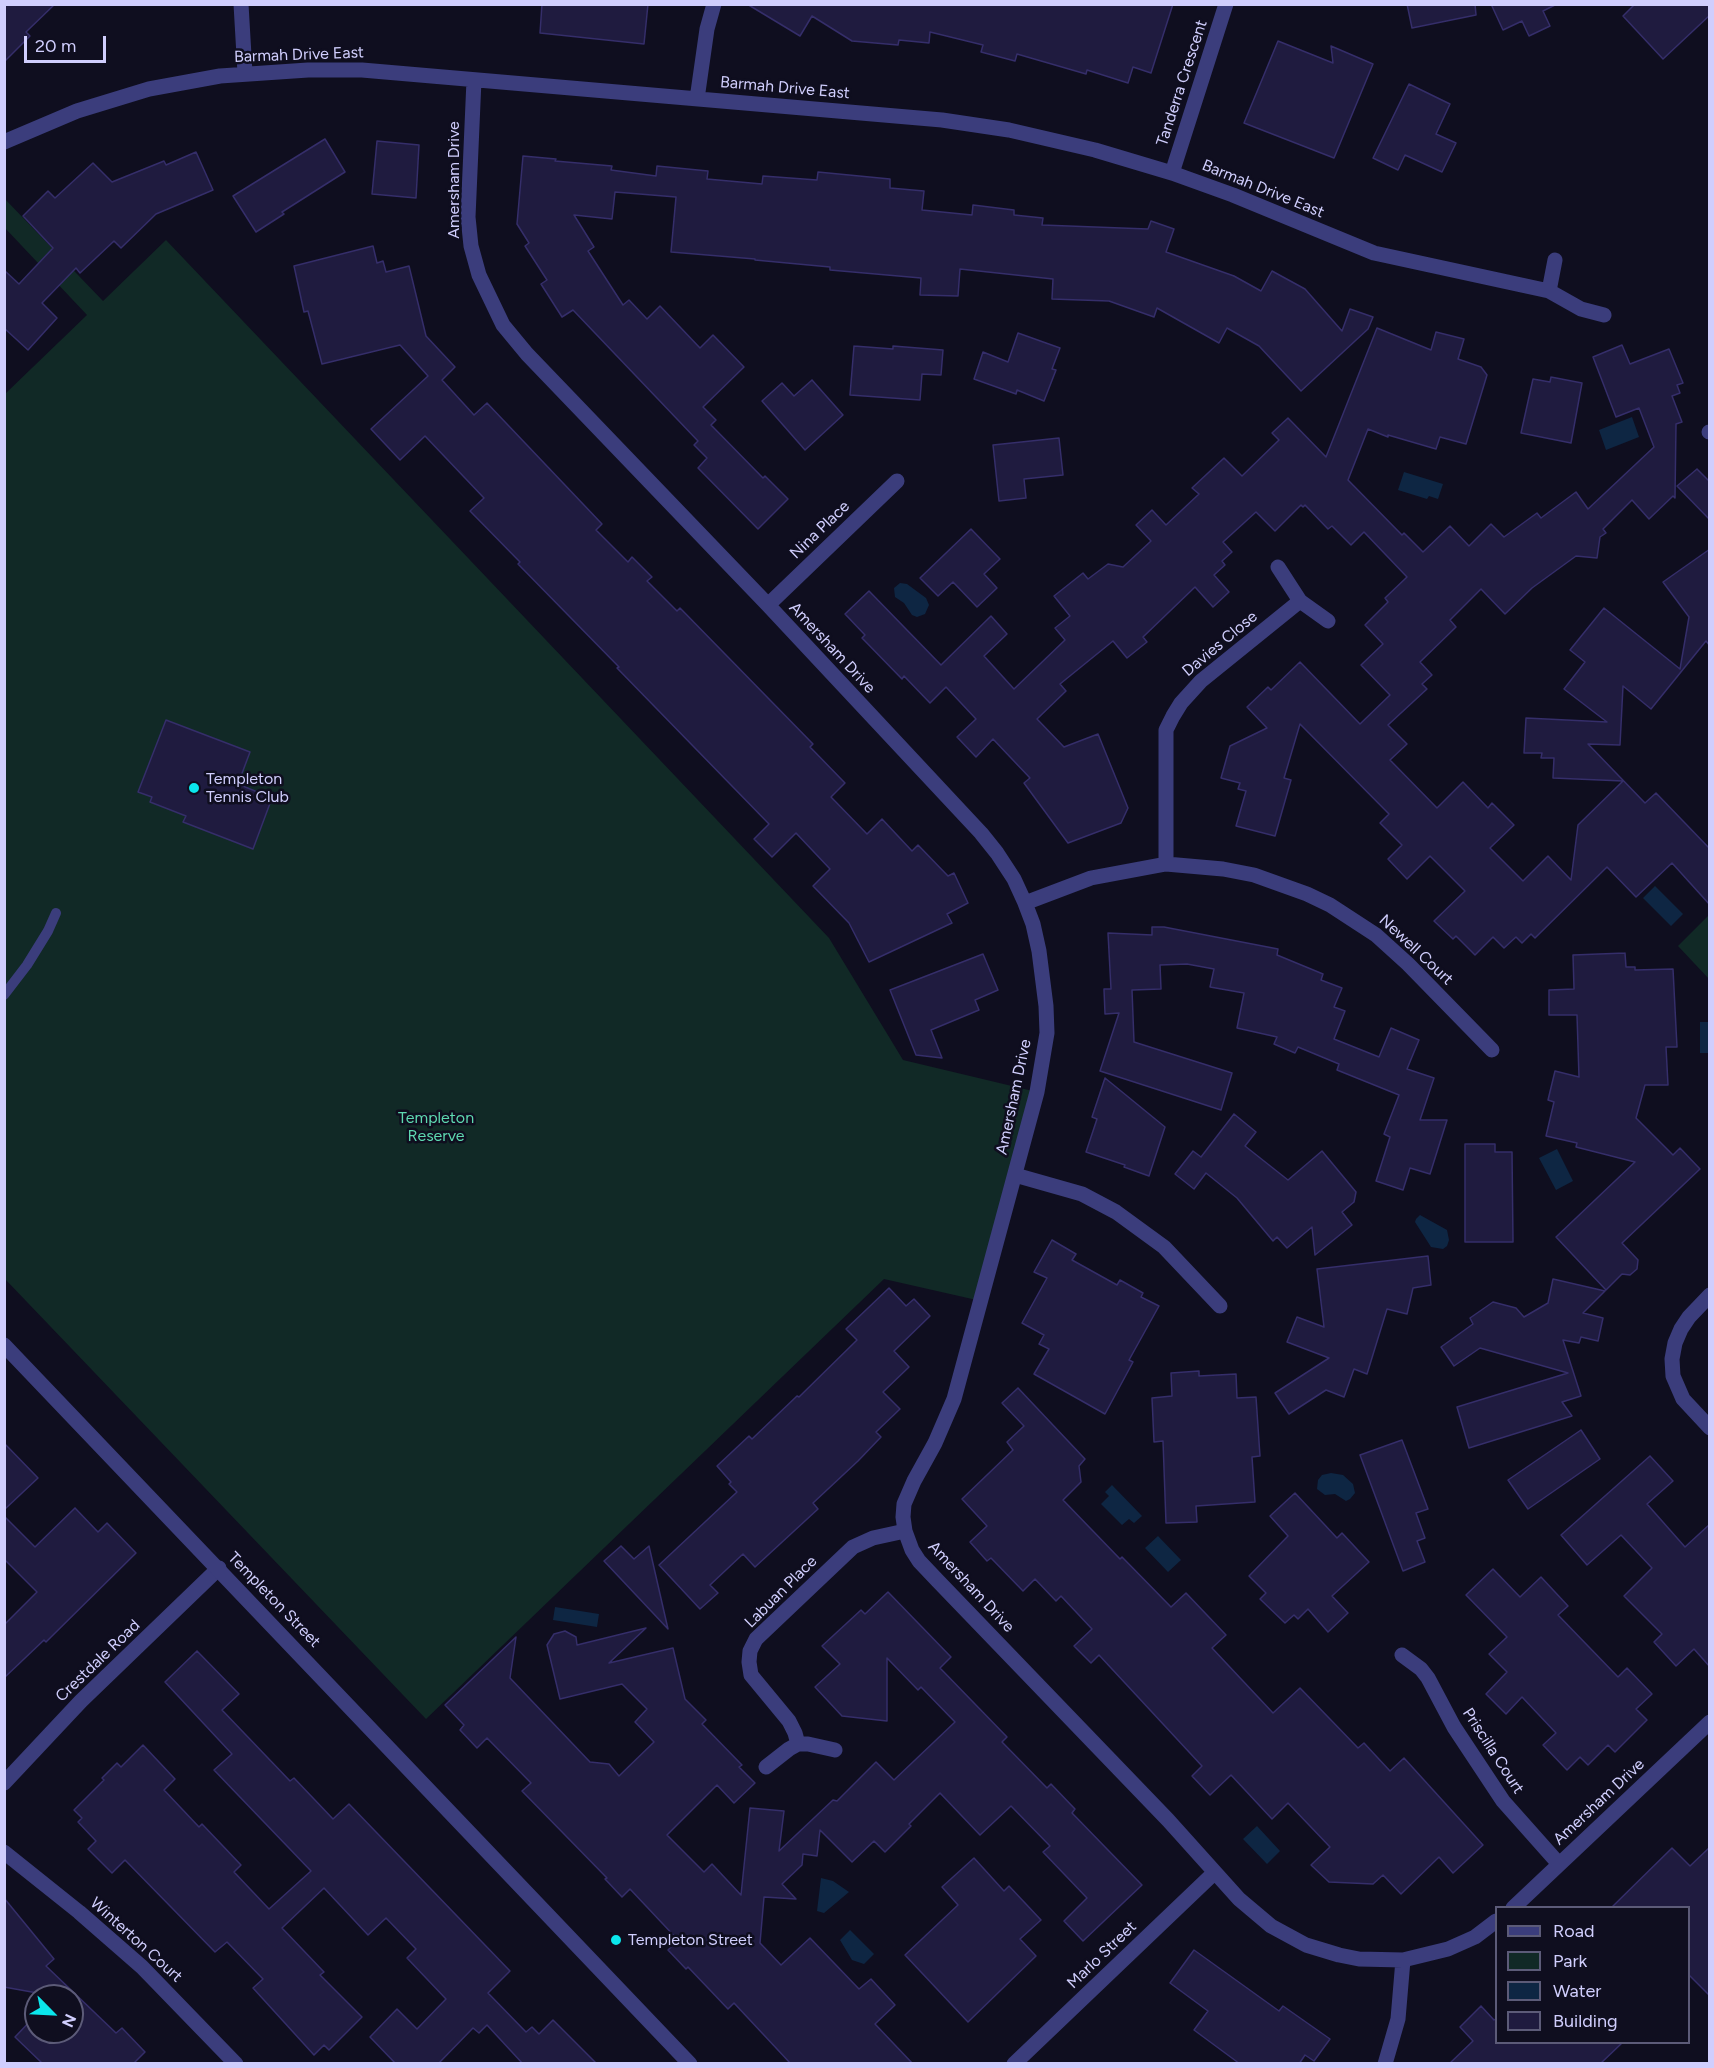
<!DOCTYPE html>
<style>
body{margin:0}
#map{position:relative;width:1714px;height:2068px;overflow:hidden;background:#0f0e1f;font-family:Figtree,sans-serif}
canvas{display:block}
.frame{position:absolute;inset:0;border:6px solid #d0cefd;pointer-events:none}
.legend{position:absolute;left:1495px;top:1906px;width:195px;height:138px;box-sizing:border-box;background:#0f0e1f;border:2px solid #5c5b78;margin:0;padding:8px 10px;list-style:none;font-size:18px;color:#d0cefd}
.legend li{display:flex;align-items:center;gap:12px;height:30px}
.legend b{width:30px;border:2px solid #5c5b78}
.north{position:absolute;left:24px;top:1984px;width:60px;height:60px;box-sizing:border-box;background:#0f0e1f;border:2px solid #5c5b78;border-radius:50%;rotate:114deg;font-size:16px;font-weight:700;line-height:24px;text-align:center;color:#d0cefd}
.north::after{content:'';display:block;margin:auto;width:21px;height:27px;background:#0be6ec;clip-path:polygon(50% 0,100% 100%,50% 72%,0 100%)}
.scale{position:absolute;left:24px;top:36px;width:82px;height:27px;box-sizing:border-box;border:3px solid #d0cefd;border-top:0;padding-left:8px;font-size:18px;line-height:21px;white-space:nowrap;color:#d0cefd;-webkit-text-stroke:4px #0f0e1f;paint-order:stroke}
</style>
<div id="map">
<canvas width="1714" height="2068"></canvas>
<div class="frame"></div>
<ul class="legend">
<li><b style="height:8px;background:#3b3d7c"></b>Road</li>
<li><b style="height:16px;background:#112926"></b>Park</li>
<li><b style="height:16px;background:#0e2643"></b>Water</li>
<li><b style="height:16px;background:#1f1b3f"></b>Building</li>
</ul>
<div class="north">N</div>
<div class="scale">20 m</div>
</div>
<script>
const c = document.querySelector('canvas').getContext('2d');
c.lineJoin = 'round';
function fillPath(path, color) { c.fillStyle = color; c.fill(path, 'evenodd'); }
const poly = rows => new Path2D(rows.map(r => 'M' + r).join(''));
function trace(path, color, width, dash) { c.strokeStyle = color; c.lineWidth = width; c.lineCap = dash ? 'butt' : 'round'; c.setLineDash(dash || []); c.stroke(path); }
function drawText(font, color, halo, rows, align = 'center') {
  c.font = font + ' Figtree,sans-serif'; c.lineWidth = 5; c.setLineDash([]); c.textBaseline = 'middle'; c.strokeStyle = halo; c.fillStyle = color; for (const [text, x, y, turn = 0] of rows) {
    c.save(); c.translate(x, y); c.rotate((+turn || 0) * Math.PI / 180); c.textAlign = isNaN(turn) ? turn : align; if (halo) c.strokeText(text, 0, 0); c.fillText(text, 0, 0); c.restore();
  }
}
fillPath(poly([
 [4,198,103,301,166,240,829,938,903,1060,1037,1092,981,1301,884,1279,426,1719,5,1279,5,394,87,315,5,228],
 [1709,915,1709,979,1678,946]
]), '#112926');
fillPath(poly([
 [1632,417,1639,437,1606,450,1599,430],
 [1404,472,1443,484,1438,499,1429,496,1427,499,1398,490],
 [900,583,907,584,926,598,929,605,925,614,917,617,912,615,904,603,895,597,894,588],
 [1655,886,1683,914,1671,926,1643,898],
 [1700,1022,1709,1022,1709,1053,1700,1053],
 [1557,1149,1573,1181,1556,1190,1539,1158],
 [1420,1215,1447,1230,1449,1240,1447,1246,1443,1249,1431,1247,1415,1222,1416,1219],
 [1331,1473,1343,1475,1353,1484,1355,1493,1350,1499,1346,1501,1335,1494,1325,1495,1317,1489,1318,1480,1322,1475],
 [1112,1485,1142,1516,1134,1523,1129,1519,1122,1525,1101,1504,1109,1496,1105,1492],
 [1158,1536,1181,1560,1168,1572,1145,1548],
 [555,1607,599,1614,597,1627,553,1620],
 [1257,1826,1280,1851,1267,1864,1243,1839],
 [821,1878,833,1881,849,1892,824,1913,817,1911],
 [850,1930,874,1954,864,1964,852,1960,840,1940]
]), '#0e2643');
const building = poly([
 [4,4,55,4,26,32,30,36,4,62,4,4],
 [542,4,648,4,644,44,540,33,542,4],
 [747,4,1173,4,1151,73,1133,67,1128,83,1087,70,1086,74,1017,54,1015,61,981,52,983,45,930,32,929,43,899,40,898,45,852,41,812,16,800,36,747,4],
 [1407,4,1475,4,1476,15,1412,28,1407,4],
 [1491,4,1557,4,1543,11,1550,26,1529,36,1522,21,1503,30,1491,4],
 [1635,4,1710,4,1710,15,1663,59,1623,16,1635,4],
 [1278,41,1333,63,1331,46,1373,64,1334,158,1244,123,1278,41],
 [1409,84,1450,104,1436,134,1456,143,1442,172,1405,155,1398,170,1373,158,1409,84],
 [325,139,345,172,282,212,284,214,256,232,233,196,325,139],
 [377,141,419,145,416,198,372,194,377,141],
 [196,152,213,190,156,214,121,248,114,241,80,273,76,268,42,303,57,318,28,350,4,328,4,270,19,284,53,248,23,216,48,191,55,198,93,163,112,182,164,161,166,165,196,152],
 [523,156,556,159,555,161,612,166,611,170,656,176,657,166,708,171,707,179,762,184,763,176,817,180,818,172,890,179,890,188,924,191,922,210,972,215,973,205,1014,210,1014,215,1043,218,1042,225,1148,229,1151,221,1174,229,1166,252,1234,276,1261,291,1272,271,1305,289,1342,331,1350,309,1373,317,1368,329,1301,391,1259,346,1227,328,1219,343,1157,308,1154,317,1109,301,1052,299,1053,279,960,269,958,296,920,295,921,278,830,270,830,267,755,260,755,259,671,252,676,197,615,192,612,219,574,215,594,247,588,251,623,305,629,300,647,319,660,306,700,348,713,335,744,367,703,407,716,420,711,425,763,478,765,476,788,499,758,529,698,468,707,458,694,445,698,441,573,310,562,317,541,284,547,280,525,246,529,243,517,224,523,156],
 [373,246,377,263,383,261,386,272,409,266,426,336,455,367,442,380,474,415,487,403,602,524,596,530,628,562,632,557,652,577,647,581,677,611,680,608,813,744,810,747,845,783,831,797,867,834,882,819,912,851,918,845,948,876,954,873,968,903,947,914,952,923,869,962,849,923,813,886,830,869,796,833,772,857,754,839,769,824,617,668,619,667,518,564,520,562,470,511,484,498,425,436,400,460,371,429,428,376,400,345,322,364,308,311,304,312,294,266,373,246],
 [1377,328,1431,350,1436,332,1464,339,1458,359,1481,367,1487,375,1466,444,1440,437,1436,449,1388,435,1388,437,1368,429,1348,480,1402,535,1404,533,1423,552,1450,526,1469,546,1491,524,1504,537,1537,513,1541,518,1576,492,1588,509,1654,447,1639,408,1616,417,1593,357,1622,345,1630,364,1669,349,1683,383,1677,385,1680,393,1672,396,1682,422,1676,424,1675,498,1673,496,1649,519,1632,500,1603,529,1606,533,1600,537,1597,558,1576,556,1532,588,1505,614,1481,589,1450,620,1456,627,1420,662,1432,675,1422,684,1427,689,1388,725,1407,744,1390,760,1437,808,1463,782,1488,808,1492,803,1514,825,1490,848,1523,881,1548,856,1571,880,1578,825,1623,781,1553,778,1554,758,1541,758,1542,753,1524,753,1526,718,1607,722,1564,689,1585,662,1570,650,1604,608,1680,669,1689,617,1663,582,1710,549,1710,646,1706,641,1651,709,1623,686,1620,745,1588,744,1645,803,1656,793,1710,849,1710,905,1672,863,1636,897,1607,867,1535,938,1531,934,1522,943,1516,937,1504,948,1493,937,1475,955,1456,936,1453,939,1434,921,1465,891,1430,856,1407,879,1388,859,1402,845,1380,823,1389,814,1300,724,1284,778,1291,780,1275,836,1236,826,1246,791,1238,789,1240,783,1221,778,1230,746,1267,728,1247,707,1268,687,1271,690,1300,662,1360,724,1390,695,1361,665,1383,644,1365,625,1388,602,1385,598,1407,577,1364,532,1351,545,1332,526,1328,529,1305,505,1303,507,1301,505,1275,531,1256,512,1223,542,1232,552,1222,561,1225,565,1214,575,1229,592,1213,607,1195,587,1143,637,1147,642,1127,658,1113,641,1060,684,1066,691,1037,719,1064,747,1098,734,1128,808,1121,823,1068,843,1024,783,1030,778,993,739,976,757,957,737,976,719,946,687,930,703,904,676,902,679,862,638,865,635,845,614,869,591,941,665,991,616,1007,634,984,656,1014,689,1065,640,1055,628,1070,616,1054,596,1083,573,1088,579,1108,564,1123,567,1151,541,1136,525,1152,510,1166,525,1199,494,1192,488,1224,458,1242,476,1279,440,1272,433,1288,418,1326,457,1377,328],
 [1018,333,1060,348,1052,369,1056,370,1044,401,1017,390,1016,394,974,379,983,352,1008,362,1018,333],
 [854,346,893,349,893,346,943,350,941,375,922,374,920,400,850,395,854,346],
 [1551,377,1582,383,1571,443,1521,433,1533,379,1550,382,1551,377],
 [812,380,843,415,805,450,762,401,782,383,794,396,812,380],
 [1059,438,1063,475,1024,479,1026,498,999,501,993,445,1059,438],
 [1697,469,1710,482,1710,520,1677,486,1697,469],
 [971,529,1000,559,984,574,997,588,977,607,953,582,938,596,920,578,971,529],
 [166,720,250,752,238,784,272,798,253,849,183,822,186,816,150,802,152,797,138,792,166,720],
 [1152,927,1164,927,1278,949,1277,955,1323,974,1321,980,1342,988,1334,1007,1345,1011,1334,1039,1379,1057,1391,1028,1419,1040,1407,1069,1434,1078,1420,1120,1447,1120,1430,1174,1410,1168,1403,1190,1376,1181,1390,1137,1384,1134,1399,1095,1337,1070,1339,1064,1298,1047,1295,1053,1274,1044,1277,1037,1237,1028,1244,993,1210,987,1214,969,1187,964,1160,965,1161,989,1132,990,1134,1042,1232,1073,1221,1110,1100,1071,1119,1013,1105,1014,1104,989,1111,989,1108,933,1152,935,1152,927],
 [1625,953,1626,967,1635,967,1635,970,1673,969,1677,1047,1666,1047,1668,1085,1645,1085,1636,1118,1673,1155,1680,1148,1700,1169,1622,1243,1638,1260,1637,1269,1630,1275,1622,1274,1606,1290,1556,1237,1635,1162,1576,1147,1577,1143,1546,1136,1554,1102,1548,1100,1555,1071,1579,1077,1577,1015,1549,1015,1549,990,1574,989,1573,955,1625,953],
 [983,954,998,990,975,1000,979,1010,931,1030,942,1058,916,1055,890,990,983,954],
 [1105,1078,1165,1127,1149,1176,1124,1167,1125,1165,1086,1152,1097,1119,1092,1117,1105,1078],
 [1234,1114,1256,1132,1245,1146,1288,1180,1322,1151,1356,1192,1354,1202,1342,1212,1352,1225,1315,1255,1312,1227,1287,1248,1277,1237,1273,1241,1237,1198,1206,1173,1194,1189,1175,1174,1193,1151,1201,1157,1234,1114],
 [1465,1144,1495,1144,1495,1152,1512,1152,1513,1242,1465,1242,1465,1144],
 [1052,1240,1076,1254,1072,1260,1117,1285,1120,1280,1143,1293,1141,1297,1159,1306,1129,1360,1133,1362,1105,1414,1034,1374,1049,1349,1039,1344,1044,1335,1022,1323,1047,1278,1034,1272,1052,1240],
 [1428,1256,1431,1285,1413,1288,1407,1314,1387,1309,1367,1374,1354,1369,1344,1397,1326,1390,1289,1414,1275,1393,1329,1358,1287,1342,1297,1317,1324,1327,1317,1269,1428,1256],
 [1553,1279,1605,1291,1583,1313,1603,1318,1598,1341,1581,1337,1579,1343,1563,1340,1581,1396,1562,1402,1572,1416,1469,1448,1457,1407,1568,1373,1480,1348,1454,1366,1441,1347,1473,1324,1470,1318,1493,1302,1516,1308,1524,1317,1548,1303,1553,1279],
 [889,1288,906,1306,914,1299,930,1316,894,1351,909,1367,883,1392,900,1409,876,1432,881,1437,858,1461,813,1503,818,1509,755,1567,743,1554,710,1585,718,1593,700,1609,659,1565,737,1492,729,1484,731,1482,717,1466,749,1436,752,1439,797,1396,799,1397,857,1340,846,1329,889,1288],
 [1199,1371,1199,1376,1236,1374,1237,1398,1256,1397,1260,1456,1252,1457,1255,1502,1196,1506,1197,1522,1166,1523,1163,1441,1154,1442,1152,1398,1172,1396,1171,1373,1199,1371],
 [1018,1388,1085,1459,1079,1466,1081,1482,1063,1500,1120,1559,1122,1557,1171,1607,1186,1593,1226,1635,1212,1648,1273,1713,1300,1688,1358,1748,1364,1743,1390,1771,1404,1758,1483,1845,1453,1873,1439,1857,1401,1894,1383,1875,1373,1884,1329,1882,1311,1865,1330,1847,1288,1803,1272,1819,1231,1775,1210,1795,1192,1776,1202,1766,1099,1655,1091,1663,1074,1646,1092,1629,1061,1596,1056,1601,1035,1579,1023,1591,991,1558,987,1561,970,1542,987,1526,962,1499,1013,1450,1007,1442,1024,1426,1002,1403,1018,1388],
 [1581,1430,1600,1459,1528,1509,1508,1480,1581,1430],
 [1402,1440,1428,1509,1416,1513,1425,1538,1417,1541,1425,1562,1403,1571,1360,1455,1402,1440],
 [4,1443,38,1478,4,1510,4,1443],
 [1650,1456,1673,1481,1647,1504,1685,1547,1710,1524,1710,1667,1694,1649,1676,1666,1654,1642,1662,1634,1624,1596,1652,1568,1621,1535,1587,1565,1561,1535,1650,1456],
 [1295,1493,1337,1538,1342,1533,1369,1562,1332,1596,1348,1613,1328,1632,1308,1609,1298,1619,1294,1615,1285,1623,1260,1599,1266,1593,1249,1576,1288,1536,1270,1516,1295,1493],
 [75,1508,98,1532,107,1523,136,1553,46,1642,44,1640,4,1678,4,1625,37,1592,4,1559,4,1516,35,1547,75,1508],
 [621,1546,634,1559,649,1546,668,1629,604,1561,621,1546],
 [1493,1569,1520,1597,1541,1577,1568,1606,1558,1615,1618,1677,1627,1668,1652,1694,1636,1709,1647,1720,1615,1752,1608,1745,1588,1765,1580,1757,1567,1770,1543,1745,1556,1733,1522,1697,1506,1714,1486,1694,1507,1672,1489,1654,1507,1637,1466,1595,1493,1569],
 [888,1592,951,1657,940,1668,1007,1737,1002,1742,1047,1788,1051,1784,1075,1809,1072,1813,1142,1885,1083,1941,1064,1921,1087,1898,1043,1852,1050,1846,1011,1806,980,1835,940,1793,909,1824,911,1826,885,1852,874,1841,852,1862,820,1830,817,1856,803,1854,802,1865,782,1884,796,1899,764,1897,760,1943,781,1965,810,1938,859,1989,871,1979,895,2005,875,2024,913,2064,791,2064,734,2003,728,2009,688,1967,686,1969,668,1950,678,1940,630,1889,622,1897,605,1879,607,1878,522,1791,531,1783,487,1738,477,1748,460,1730,464,1725,445,1705,516,1637,510,1678,590,1762,609,1764,619,1776,654,1742,635,1722,647,1709,622,1684,560,1699,547,1645,554,1634,565,1631,576,1637,577,1645,646,1628,609,1663,673,1648,685,1699,706,1720,702,1724,742,1765,739,1767,755,1783,734,1803,717,1785,667,1835,704,1872,712,1864,741,1895,750,1808,784,1811,779,1851,833,1800,837,1801,876,1762,894,1780,955,1722,921,1687,918,1690,887,1658,887,1721,842,1716,815,1687,840,1664,822,1646,861,1610,865,1614,888,1592],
 [197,1651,239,1694,222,1710,290,1781,294,1778,333,1819,349,1804,510,1971,488,1993,526,2032,532,2027,539,2034,553,2020,597,2064,523,2064,487,2025,479,2033,473,2028,438,2064,396,2064,370,2037,397,2009,417,2029,446,1999,407,1958,416,1949,386,1918,368,1935,324,1888,282,1928,324,1972,320,1975,362,2017,329,2050,324,2045,314,2055,253,1988,263,1979,227,1942,215,1952,125,1860,112,1873,88,1849,96,1841,78,1822,82,1818,74,1810,104,1780,102,1778,117,1763,121,1767,143,1745,175,1779,164,1790,199,1827,202,1824,241,1865,234,1872,269,1909,311,1871,214,1770,232,1754,165,1682,197,1651],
 [1710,1847,1710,1996,1689,1975,1689,1908,1611,1908,1672,1848,1690,1866,1710,1847],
 [974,1858,1004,1891,1009,1886,1041,1920,1020,1939,1036,1956,968,2022,905,1955,958,1905,942,1887,974,1858],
 [4,1898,54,1959,46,1966,116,2033,122,2028,145,2052,133,2064,43,2064,15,2037,36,2015,36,2032,72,2032,72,1996,54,1996,4,1987,4,1898],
 [1194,1950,1279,2011,1283,2006,1330,2039,1314,2061,1305,2055,1299,2064,1240,2064,1194,2030,1208,2011,1170,1983,1194,1950],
 [1481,2006,1494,2020,1497,2018,1497,2043,1622,2043,1600,2064,1449,2064,1473,2041,1460,2027,1481,2006]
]);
fillPath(building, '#1f1b3f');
trace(building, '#352e6a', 1.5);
trace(poly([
 [4,995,27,965,48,931,56,913]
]), '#3b3d7c', 10);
trace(poly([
 [241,4,245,73],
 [474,80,468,217,471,246,479,275,503,325,527,354,768,605,981,833,997,853,1014,879,1025,903,1033,924,1039,951,1046,1006,1047,1033,1037,1092,954,1399,935,1443,914,1481,904,1504,903,1517,905,1531,912,1550,919,1561,937,1580,1168,1820,1239,1899,1271,1926,1306,1945,1339,1955,1359,1959,1403,1960,1448,1949,1475,1937,1496,1921],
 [697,99,707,29,714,4],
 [4,142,77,111,149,89,220,76,308,70,362,70,942,120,1009,130,1095,150,1172,173,1233,195,1374,253,1549,291],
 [1172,173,1226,4],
 [1555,260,1549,291,1581,309,1604,315],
 [1709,432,1710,432],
 [1278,567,1300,601,1328,621],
 [768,605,897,481],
 [1166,864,1166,730,1173,716,1181,703,1201,681,1300,601],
 [1025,903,1091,878,1166,864,1223,869,1254,875,1307,894,1330,905,1376,935,1408,964,1492,1050],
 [1015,1175,1082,1194,1116,1212,1164,1247,1220,1306],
 [1710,1295,1689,1317,1681,1329,1675,1343,1672,1359,1673,1376,1683,1399,1710,1428],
 [1402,1655,1421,1669,1428,1678,1454,1727,1503,1801,1559,1864],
 [798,1744,795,1733,789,1721,751,1675,749,1662,750,1651,756,1639,853,1547,873,1538,905,1531],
 [766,1767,789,1749,798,1744,808,1744,835,1750],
 [4,1783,81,1701,219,1568],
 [4,1852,79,1912,142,1967,236,2064],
 [1513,1908,1710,1722],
 [1014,2064,1214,1873],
 [1385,2064,1398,2019,1403,1960]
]), '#3b3d7c', 15);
trace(poly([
 [4,1345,690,2064]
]), '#3b3d7c', 15);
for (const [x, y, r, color] of [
 [194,788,6,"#0be6ec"],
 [616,1940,6,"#0be6ec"]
]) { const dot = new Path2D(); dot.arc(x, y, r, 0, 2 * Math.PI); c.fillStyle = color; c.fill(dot); trace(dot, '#0f0e1f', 2); }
drawText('16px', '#d0cefd', '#0f0e1f', [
 ["Barmah Drive East",299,55,-2],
 ["Tanderra Crescent",1182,83,-72],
 ["Barmah Drive East",785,88,5],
 ["Amersham Drive",454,180,-90],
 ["Barmah Drive East",1263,189,22],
 ["Nina Place",820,530,-44],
 ["Davies Close",1220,644,-40],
 ["Amersham Drive",832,648,47],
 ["Newell Court",1416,950,43],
 ["Amersham Drive",1014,1097,-78],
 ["Amersham Drive",971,1587,47],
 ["Labuan Place",781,1592,-45],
 ["Templeton Street",274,1600,46],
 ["Crestdale Road",98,1661,-44],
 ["Priscilla Court",1493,1751,57],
 ["Amersham Drive",1599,1802,-43],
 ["Winterton Court",136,1940,42],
 ["Marlo Street",1102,1955,-44]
]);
drawText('16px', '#d0cefd', '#0f0e1f', [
 ["Templeton",206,779],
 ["Tennis Club",206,797],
 ["Templeton Street",628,1940]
], 'left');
drawText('16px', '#5ed9b1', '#0f0e1f', [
 ["Templeton",436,1118],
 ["Reserve",436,1136]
]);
</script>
